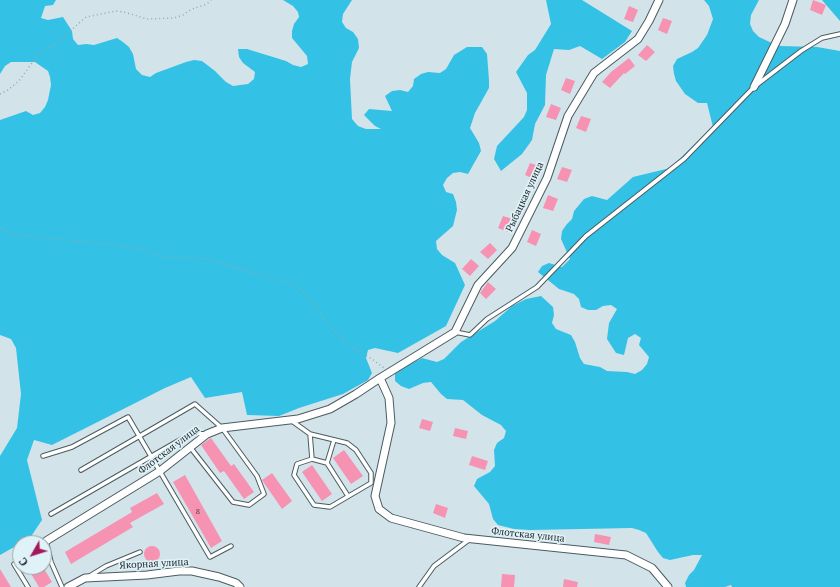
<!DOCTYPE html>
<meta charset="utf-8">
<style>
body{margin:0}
#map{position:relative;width:840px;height:587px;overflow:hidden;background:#d2e4ea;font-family:"PT Serif",serif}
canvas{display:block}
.north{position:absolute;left:12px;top:535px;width:40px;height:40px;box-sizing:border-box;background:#dff2f7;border:1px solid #92a0a4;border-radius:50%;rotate:231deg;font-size:11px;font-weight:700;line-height:16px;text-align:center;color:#1e2427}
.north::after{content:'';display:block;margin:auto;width:14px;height:18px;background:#a51759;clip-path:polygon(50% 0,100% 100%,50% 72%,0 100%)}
</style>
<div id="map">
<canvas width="840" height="587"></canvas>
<div class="north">С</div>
</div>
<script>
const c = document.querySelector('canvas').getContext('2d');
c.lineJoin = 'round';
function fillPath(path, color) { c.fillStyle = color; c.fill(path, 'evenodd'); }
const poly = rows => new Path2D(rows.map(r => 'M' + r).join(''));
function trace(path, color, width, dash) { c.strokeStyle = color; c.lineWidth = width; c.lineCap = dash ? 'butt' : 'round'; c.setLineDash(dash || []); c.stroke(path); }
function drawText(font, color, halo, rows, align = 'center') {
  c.font = font + ' "PT Serif",serif'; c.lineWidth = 3.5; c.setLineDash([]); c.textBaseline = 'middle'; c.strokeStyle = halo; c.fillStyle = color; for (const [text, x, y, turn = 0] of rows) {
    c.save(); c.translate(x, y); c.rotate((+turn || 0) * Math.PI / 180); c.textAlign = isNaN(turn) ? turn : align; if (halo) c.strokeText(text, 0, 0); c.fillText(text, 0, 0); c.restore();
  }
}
fillPath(poly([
 [0,0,56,0,53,5,45,6,41,18,48,20,63,17,72,31,73,39,78,45,86,44,94,45,117,38,123,42,129,47,133,54,136,69,142,75,150,77,156,73,186,62,194,60,202,61,215,71,226,82,233,86,248,84,254,79,255,72,243,63,239,57,238,49,247,49,286,61,293,65,301,67,308,64,307,56,292,38,292,31,294,24,299,17,298,12,293,6,283,0,352,0,343,14,342,22,346,28,353,32,358,39,359,48,352,62,350,79,352,119,358,126,366,129,381,129,375,126,364,115,369,109,392,111,385,96,392,91,400,90,408,92,413,86,414,79,421,74,428,72,440,73,446,69,454,55,467,47,482,47,487,54,489,80,489,88,475,113,470,128,479,143,481,151,468,174,460,172,453,173,447,178,443,185,446,192,453,194,456,202,457,210,453,226,436,241,437,249,442,255,455,263,465,285,446,326,398,353,375,348,368,350,366,358,372,373,368,380,343,394,299,408,279,416,247,415,242,392,205,398,191,377,165,388,52,445,34,440,27,460,42,520,30,538,0,555,0,456,17,428,21,394,16,348,11,339,0,335,0,120,26,111,33,115,40,113,45,107,48,100,51,85,50,77,48,71,35,62,11,62,5,66,0,74],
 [546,0,582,0,632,31,625,42,602,59,580,46,569,50,554,49,546,75,545,105,535,124,532,140,522,154,501,171,494,159,497,146,524,117,527,110,527,93,516,72,528,55,535,50,551,24],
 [704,0,759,0,751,15,750,24,753,31,759,37,774,44,781,46,817,47,840,51,840,587,732,587,731,585,725,587,686,587,685,583,689,575,694,570,702,555,693,555,670,560,663,558,658,552,646,533,639,530,632,528,530,530,514,529,498,525,493,519,489,504,474,486,477,479,490,472,495,466,494,450,497,443,504,438,506,431,501,425,482,415,463,400,447,399,441,394,431,382,423,383,409,389,401,386,395,381,395,373,401,369,422,358,437,362,444,359,461,342,495,321,512,306,526,299,541,296,553,307,554,315,552,323,556,329,571,335,575,342,580,358,584,364,600,367,607,371,627,372,635,374,642,370,647,364,649,357,639,345,641,338,635,334,628,338,624,355,616,353,607,339,609,323,617,309,611,305,603,306,596,310,588,310,581,307,579,299,574,294,559,289,538,272,542,266,549,263,562,267,570,259,561,239,562,231,567,224,572,219,574,211,584,199,592,196,607,200,633,177,670,168,713,127,707,103,698,103,685,94,676,81,674,74,673,66,677,59,692,52,698,48,707,35,713,19,709,6],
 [822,0,840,0,840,21]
]), '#33c2e5');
fillPath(poly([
 [813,0,826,5,822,15,810,10],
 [629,6,638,10,633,22,624,19],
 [663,18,672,21,667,34,658,30],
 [647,45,655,52,646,61,638,55],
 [629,58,635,66,625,74,624,73,610,88,602,82,611,72],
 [566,78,575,81,570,94,561,90],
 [551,104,561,108,556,120,546,117],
 [581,116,591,119,586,132,576,128],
 [530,163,539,166,534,179,525,175],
 [562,167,572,170,567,182,557,179],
 [548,195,558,199,553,211,543,208],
 [503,216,513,219,508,232,498,228],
 [532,230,541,234,536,246,527,242],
 [490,243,497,250,488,259,480,252],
 [471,259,479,266,470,276,462,269],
 [488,282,496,289,486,299,480,293],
 [422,419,433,422,430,431,419,428],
 [455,428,468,431,466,439,453,436],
 [211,438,231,466,234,464,254,492,244,499,224,471,220,473,201,445],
 [344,450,363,476,351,484,333,458],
 [472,456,488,461,485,470,469,465],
 [312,465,332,494,322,501,302,472],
 [272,473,292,501,282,509,262,480],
 [185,475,222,541,211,548,173,482],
 [157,493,164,504,130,523,133,527,71,564,65,552,132,512,130,508],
 [436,504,448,508,445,518,433,513],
 [595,534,611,537,609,545,594,542],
 '144 554a8 8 0 1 1 16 0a8 8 0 1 1-16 0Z',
 [27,567,43,567,52,582,44,587,39,587],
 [0,569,11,587,0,587],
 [502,574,515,575,514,587,501,587],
 [564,579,578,582,577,587,563,587]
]), '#f692b2');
const lane = poly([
 [455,332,470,335,487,319,537,287,586,236,684,159,754,87,801,51,822,38,840,34],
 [292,421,310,434,347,443,356,450,371,473,371,483,330,507,314,505,294,475,297,464,312,459,310,434],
 [43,456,72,447,128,417,210,557,231,546],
 [312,459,327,463,348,496],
 [327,463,334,440],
 [81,470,195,404,222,428,257,476,264,494,249,505,233,502,190,447],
 [51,514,192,433,206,434],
 [46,541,51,562,62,587],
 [14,564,28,587],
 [88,577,106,566,140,552],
 [419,587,434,566,470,539]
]);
const street = poly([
 [754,87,785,24,793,0],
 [380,378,389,398,391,423,375,496,379,509,391,518,464,538,626,555,652,568,668,587],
 [46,541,160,471,207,434,222,428,298,419,330,409,356,394,380,378,455,332,478,285,512,248,547,178,568,116,594,73,638,39,649,21,659,0],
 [68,587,85,578,147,575,179,571,192,571,219,577,236,583,240,587]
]);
trace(lane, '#4b5b60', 5.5);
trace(street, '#4b5b60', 9);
trace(poly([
 [0,94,8,90,19,81,39,53,57,43,86,17,116,11,124,12,147,19,174,18,183,15,192,9,207,4,211,0],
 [0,228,18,235,115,245,140,249,165,257,207,259,298,286,316,306,327,324,350,346,372,359,384,368]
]), '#98a6ac', 1.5, [1, 3]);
trace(lane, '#fff', 3.5);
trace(street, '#fff', 7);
drawText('8px', '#54404a', null, [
 ["8",198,512]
]);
drawText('10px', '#1e2427', '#dff2f7', [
 ["Рыбацкая улица",525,197,-65],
 ["Флотская улица",169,450,-37],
 ["Флотская улица",528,535,6],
 ["Якорная улица",154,564,-3]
]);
</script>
